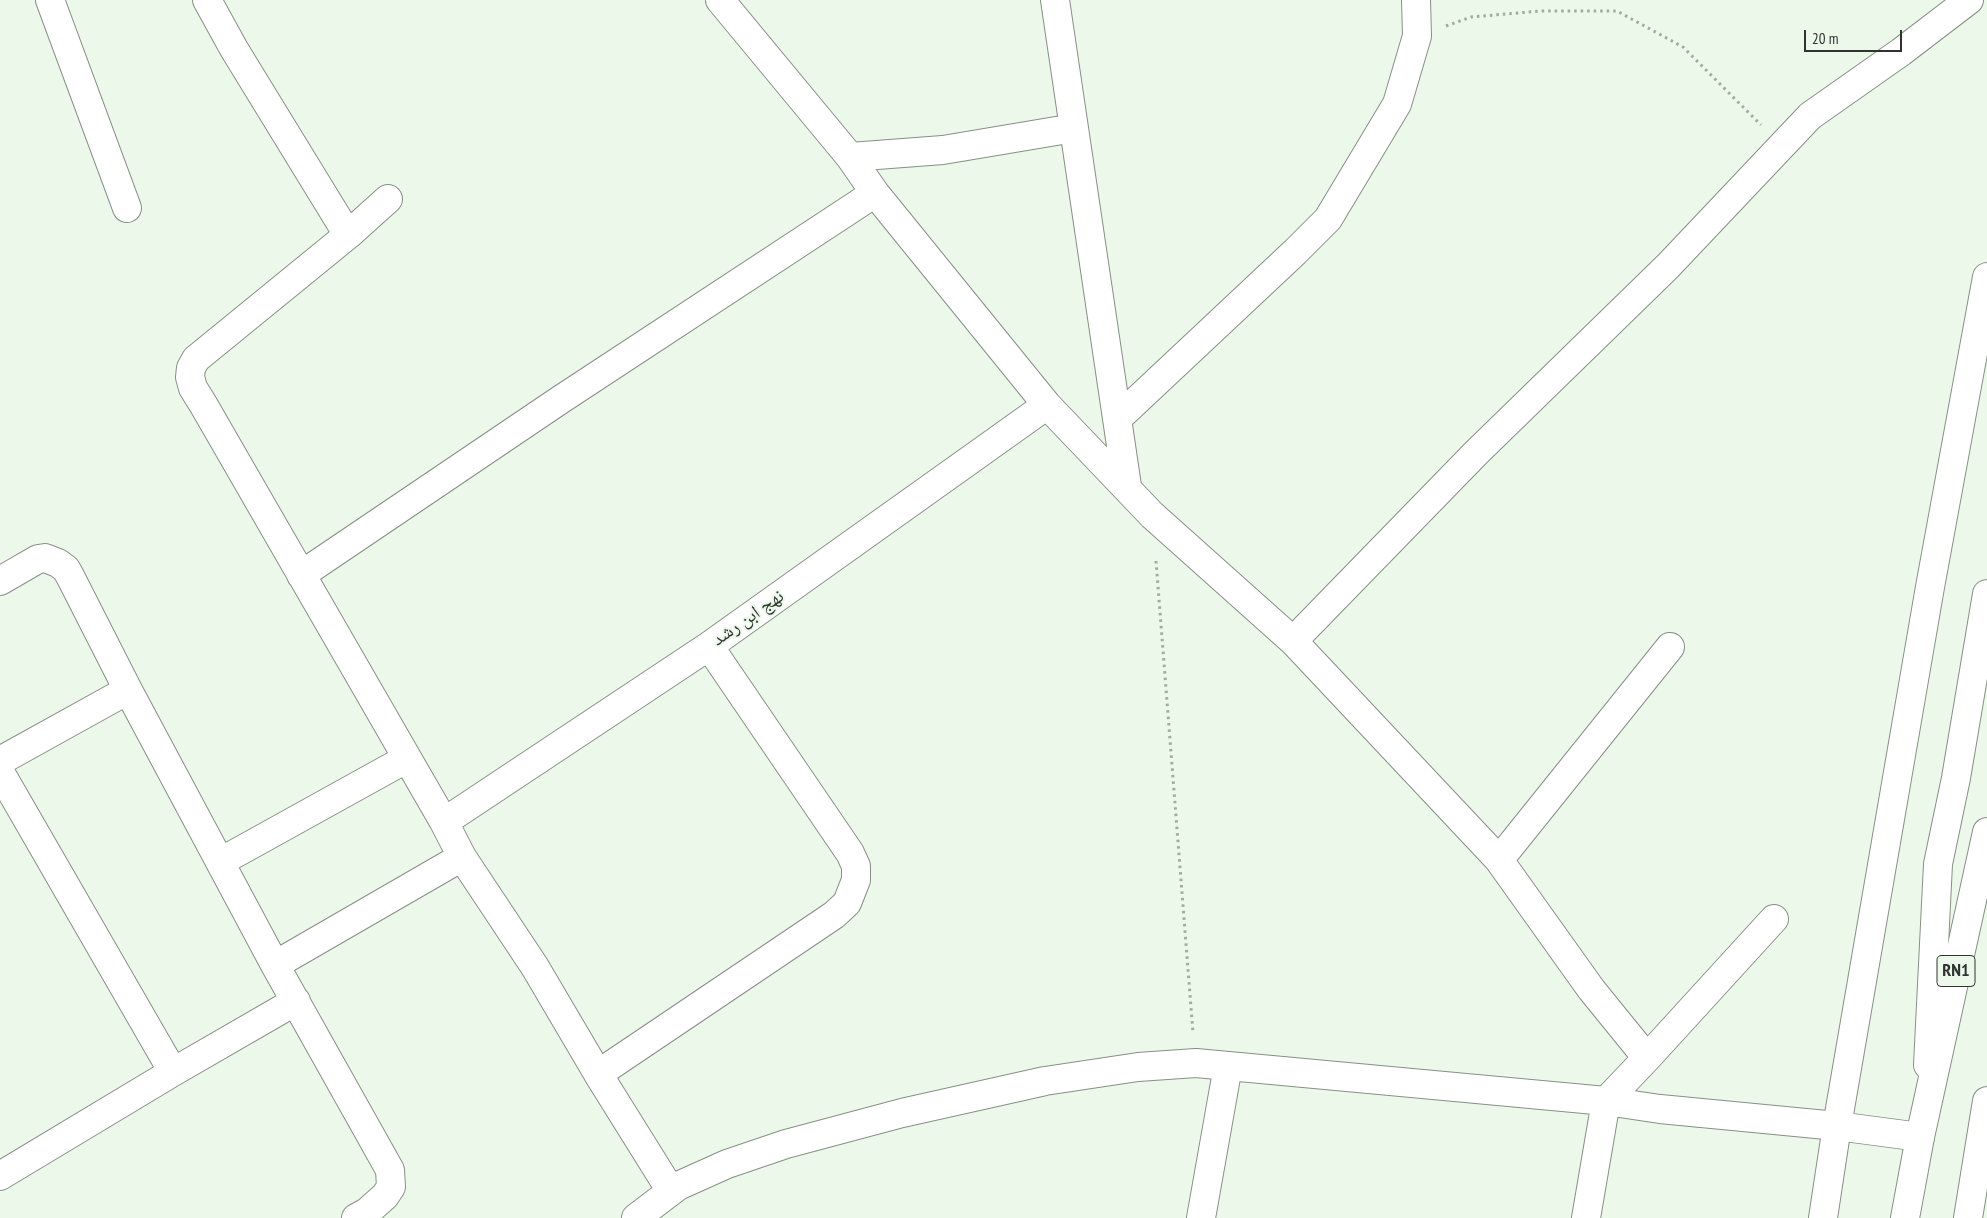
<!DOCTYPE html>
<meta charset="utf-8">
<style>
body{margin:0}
#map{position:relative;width:1987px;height:1218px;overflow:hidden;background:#ebf8ea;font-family:"PT Sans Narrow",sans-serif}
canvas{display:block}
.scale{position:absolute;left:1804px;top:30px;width:98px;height:22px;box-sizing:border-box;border:2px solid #2f342e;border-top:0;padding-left:6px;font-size:15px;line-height:18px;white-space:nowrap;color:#2f342e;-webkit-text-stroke:4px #ebf8ea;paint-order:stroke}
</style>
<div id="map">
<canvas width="1987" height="1218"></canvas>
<div class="scale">20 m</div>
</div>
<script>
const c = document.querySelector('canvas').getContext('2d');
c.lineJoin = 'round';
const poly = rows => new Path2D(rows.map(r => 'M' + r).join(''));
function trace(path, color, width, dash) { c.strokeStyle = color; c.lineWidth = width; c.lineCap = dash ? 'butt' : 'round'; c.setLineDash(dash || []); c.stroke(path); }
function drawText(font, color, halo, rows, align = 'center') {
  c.font = font + ' "PT Sans Narrow","Noto Naskh Arabic",sans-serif'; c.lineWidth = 4; c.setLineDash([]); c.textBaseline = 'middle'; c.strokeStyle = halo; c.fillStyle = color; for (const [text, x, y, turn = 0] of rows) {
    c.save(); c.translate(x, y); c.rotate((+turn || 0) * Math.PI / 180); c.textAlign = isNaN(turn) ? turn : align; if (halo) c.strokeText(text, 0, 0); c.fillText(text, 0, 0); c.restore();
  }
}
const minor = poly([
 [50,0,127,208],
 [207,0,234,49,348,235],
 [720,0,850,157,875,193,1047,405,1152,515,1293,641,1499,860,1591,989,1647,1058],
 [1055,0,1127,486],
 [850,157,943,150,1074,128],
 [388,199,348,235,196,359,191,368,190,377,193,388,203,404,444,822,462,857,535,967,598,1074,671,1191],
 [1117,419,1295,252,1328,219,1397,104,1417,36,1416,0],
 [301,575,560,400,875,193],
 [0,581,38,559,45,558,58,563,66,569,70,576,128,690,275,965,390,1170,391,1187,385,1196,367,1212,356,1218],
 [1293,641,1476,453,1668,266,1810,116,1901,52,1969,0],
 [0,761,128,690],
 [0,772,173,1072],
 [444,822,709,646,1047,405],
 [1499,860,1670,647],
 [220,862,406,759],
 [275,965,462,857],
 [598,1074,834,915,847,903,856,880,856,866,850,853,709,646],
 [0,1176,173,1072,296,1001],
 [636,1218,678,1186,727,1164,786,1144,902,1113,1045,1081,1138,1067,1196,1063,1606,1101,1660,1109,1837,1126,1920,1137],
 [1201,1218,1228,1066],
 [1586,1218,1606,1101,1647,1058,1774,919],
 [1823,1218,1837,1126,1930,587,1987,277]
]);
const primary = poly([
 [1928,1065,1938,864,1956,778,1987,594]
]);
const trunk = poly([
 [1905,1218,1920,1137,1987,832],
 [1968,1218,1987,1101]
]);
trace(minor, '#869185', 30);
trace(primary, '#869185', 30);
trace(trunk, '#869185', 30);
trace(poly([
 [1446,26,1471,17,1541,11,1617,11,1683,47,1761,125],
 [1156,561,1193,1033]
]), '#a1aba0', 3, [2.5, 4]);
trace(minor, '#fff', 28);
trace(primary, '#fff', 28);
trace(trunk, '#fff', 28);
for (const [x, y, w] of [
 [1956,971,38]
]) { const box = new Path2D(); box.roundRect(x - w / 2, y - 15.5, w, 31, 4); c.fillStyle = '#ebf8ea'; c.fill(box); trace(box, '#2f342e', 1); }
drawText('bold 18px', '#2f342e', null, [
 ["RN1",1956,971]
]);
drawText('19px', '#2f342e', '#ebf8ea', [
 ["نهج ابن رشد",748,618,-35]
]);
</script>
